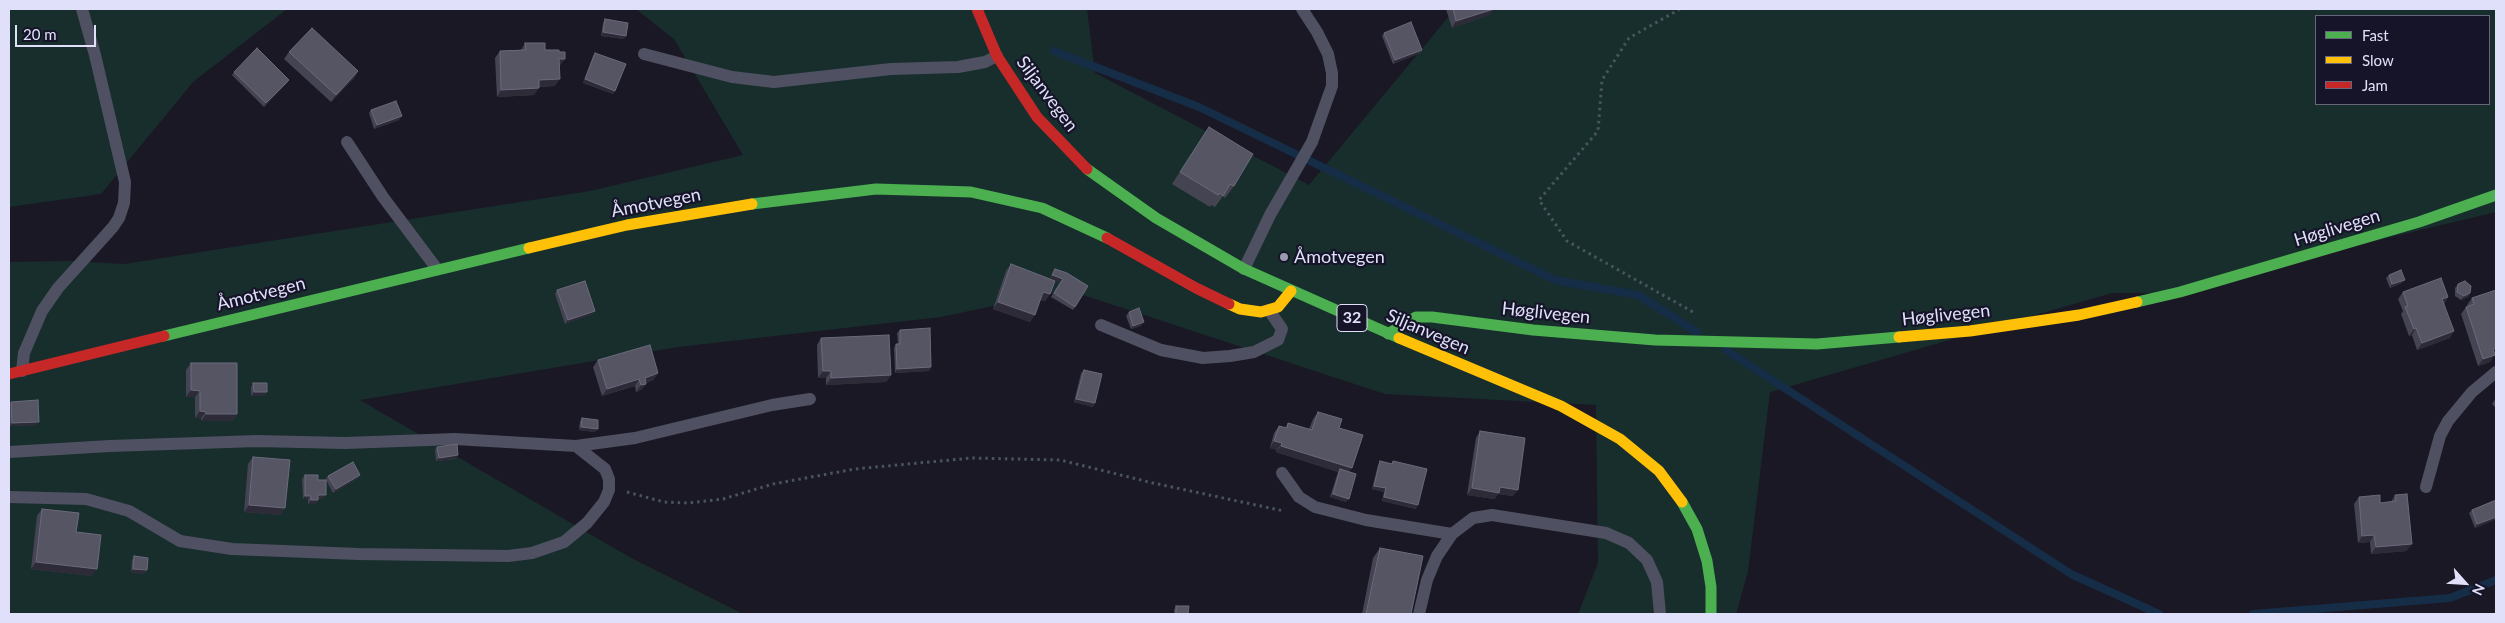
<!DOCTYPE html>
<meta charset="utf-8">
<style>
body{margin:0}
#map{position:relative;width:2505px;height:623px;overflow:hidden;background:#1a1824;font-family:Lato,sans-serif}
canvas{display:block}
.frame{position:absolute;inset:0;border:10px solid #e0e0fb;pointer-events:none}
.legend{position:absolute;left:2315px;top:15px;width:175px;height:90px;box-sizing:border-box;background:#161428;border:1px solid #67667c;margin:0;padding:6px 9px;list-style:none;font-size:15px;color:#e0e0fb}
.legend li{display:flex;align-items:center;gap:10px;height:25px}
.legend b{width:25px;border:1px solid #67667c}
.north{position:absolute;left:2440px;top:558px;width:50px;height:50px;-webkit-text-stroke:4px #161428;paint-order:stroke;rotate:116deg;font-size:14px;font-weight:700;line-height:20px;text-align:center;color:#e0e0fb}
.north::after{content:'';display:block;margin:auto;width:18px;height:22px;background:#e0e0fb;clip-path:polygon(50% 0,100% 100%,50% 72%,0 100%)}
.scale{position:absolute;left:15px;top:25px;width:81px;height:22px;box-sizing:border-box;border:2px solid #e0e0fb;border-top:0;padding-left:6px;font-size:15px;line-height:18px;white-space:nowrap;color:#e0e0fb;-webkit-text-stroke:4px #161428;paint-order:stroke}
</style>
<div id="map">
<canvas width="2505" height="623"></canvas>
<div class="frame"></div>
<ul class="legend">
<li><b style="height:6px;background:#4caf50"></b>Fast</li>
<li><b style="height:6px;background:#ffc107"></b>Slow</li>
<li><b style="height:6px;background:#c62828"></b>Jam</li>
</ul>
<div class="north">N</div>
<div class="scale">20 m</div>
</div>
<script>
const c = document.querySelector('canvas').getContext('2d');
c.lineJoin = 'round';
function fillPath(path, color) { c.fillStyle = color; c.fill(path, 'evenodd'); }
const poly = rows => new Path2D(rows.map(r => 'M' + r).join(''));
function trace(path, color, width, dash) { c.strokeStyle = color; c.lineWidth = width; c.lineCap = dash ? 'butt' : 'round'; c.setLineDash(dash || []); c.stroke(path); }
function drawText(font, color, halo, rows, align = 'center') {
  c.font = font + ' Lato,sans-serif'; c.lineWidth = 4.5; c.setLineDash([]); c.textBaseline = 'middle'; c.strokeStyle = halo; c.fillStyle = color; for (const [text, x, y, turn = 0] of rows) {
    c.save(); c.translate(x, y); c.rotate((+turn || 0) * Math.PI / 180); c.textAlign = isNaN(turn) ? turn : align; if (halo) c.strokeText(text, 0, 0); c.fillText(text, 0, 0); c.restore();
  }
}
fillPath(poly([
 [9,9,287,9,193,82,101,194,9,207],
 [636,9,1087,9,1095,73,1309,185,1455,9,2496,9,2496,212,2157,293,2112,293,1770,392,1748,571,1736,614,1578,614,1598,563,1596,405,1385,394,1068,290,941,317,678,347,360,400,631,558,743,614,9,614,9,262,72,261,124,264,590,191,743,155,674,39],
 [2316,16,2489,16,2489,104,2316,104]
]), '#182e2d');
trace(poly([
 [1054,51,1199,107,1555,280,1638,295,1697,332],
 [1726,350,2071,574,2159,614],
 [2253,614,2450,598,2496,580]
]), '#162d47', 8);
trace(poly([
 [1680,9,1629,38,1602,80,1598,131,1539,200,1567,241,1693,312],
 [627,492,664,502,689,503,723,499,773,484,855,469,972,458,1060,460,1153,483,1284,511]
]), '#49545e', 3, [2.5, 4]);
trace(poly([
 [644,54,732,77,774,82,891,69,958,67,985,62,997,56],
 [347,142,383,197,437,269],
 [1244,269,1270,215,1312,142,1332,86,1332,73,1328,54,1317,32,1302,9],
 [1101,325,1161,350,1203,358,1230,356,1254,352,1278,340,1282,329,1269,310],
 [22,371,24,353,42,311,58,288,113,227,119,218,124,203,125,182,95,55,82,9],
 [9,452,110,446,257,441,345,443,455,439,576,446,635,438,772,405,810,399],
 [1282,473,1299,497,1315,507,1366,520,1452,534],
 [2426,487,2440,436,2448,421,2472,392,2496,372],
 [9,497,86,499,129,511,180,541,232,549,359,554,508,556,532,553,564,542,587,523,604,502,609,490,609,479,605,469,576,446],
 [1419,614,1427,580,1437,556,1452,534,1473,518,1492,515,1606,533,1629,543,1647,560,1657,582,1660,614]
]), '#4f5062', 12);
trace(poly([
 [1087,169,1156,218,1244,269,1399,338],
 [752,204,876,189,971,192,1042,208,1107,238],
 [2137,302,2180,292,2419,222,2496,195],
 [1388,334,1416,317,1432,317,1533,330,1655,340,1817,344,1899,337],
 [164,336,529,248],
 [1682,502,1697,529,1707,561,1711,587,1711,614]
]), '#4caf50', 11);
trace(poly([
 [529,248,627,225,752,204],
 [1229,304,1240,309,1261,312,1278,307,1291,291],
 [1899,337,1970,331,2079,315,2137,302],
 [1399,338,1561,406,1620,439,1659,471,1682,502]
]), '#ffc107', 11);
trace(poly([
 [977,9,997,56,1037,117,1087,169],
 [1107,238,1196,288,1229,304],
 [9,374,164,336]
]), '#c62828', 11);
fillPath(poly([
 [1446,9,1494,9,1489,15,1452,28],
 [605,19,624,39,601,36,603,23],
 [1384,33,1422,50,1420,53,1393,64,1382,36],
 [525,43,545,50,560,66,559,66,555,86,539,87,534,95,497,97,495,58,500,51,521,50],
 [289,52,358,71,354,78,331,102,284,59],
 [595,53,615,91,613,94,583,83,593,56],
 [234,72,289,80,287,83,264,107,232,75],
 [371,110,399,120,374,129,369,113],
 [1209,127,1234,186,1225,198,1223,196,1215,207,1211,205,1210,207,1172,184],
 [1011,264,1050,294,1045,301,1040,300,1030,322,993,309,1006,271],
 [1055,269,1088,286,1073,310,1051,297,1060,282,1050,278],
 [2389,275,2402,283,2390,288,2386,278],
 [2458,284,2470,293,2468,297,2461,300,2455,296,2455,288],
 [557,290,595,311,592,314,565,324,555,294],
 [2496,290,2496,353,2494,354,2490,362,2478,366,2461,314,2466,307,2468,306,2467,305,2472,298],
 [2403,292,2448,297,2444,304,2450,338,2417,350,2412,335,2409,336,2401,314,2403,311,2398,299],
 [1129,312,1141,326,1131,329,1126,316],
 [900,330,931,367,929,371,895,373,894,348,896,344,898,344,897,333],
 [821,338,891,375,886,382,826,385,826,378,818,378,817,345],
 [598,360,658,373,653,380,646,383,646,384,641,390,636,392,635,386,602,396,593,367],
 [191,363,237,414,232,421,201,421,201,418,195,418,195,397,186,397,186,370],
 [1084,370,1095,403,1093,407,1074,402,1081,373],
 [253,383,267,392,264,396,251,396,251,387],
 [2496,398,2496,408,2492,404],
 [11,402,36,425,10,426,9,405],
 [1318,412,1339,428,1349,472,1346,502,1330,497,1338,472,1276,452,1277,450,1270,448,1274,433,1279,426,1285,428,1288,423,1309,429,1313,419],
 [582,418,595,432,579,430,580,421],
 [1480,431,1513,496,1498,494,1494,499,1467,495,1476,438],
 [437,447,456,459,436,461,435,450],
 [253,457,281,515,244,512,248,464],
 [1380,461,1391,464,1393,461,1416,509,1382,501,1384,492,1372,489,1378,465],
 [305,475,318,480,325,480,328,476,358,478,333,493,326,480,323,498,318,499,318,500,316,504,308,504,308,499,303,499,302,479],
 [2395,495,2407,551,2371,554,2370,542,2358,543,2354,504,2359,497,2380,503,2391,502],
 [2496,500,2496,519,2475,528,2469,513,2472,510],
 [42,509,76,532,92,576,31,569,37,516],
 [1380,548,1411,614,1362,614,1373,558],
 [134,556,144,574,131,572,132,560],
 [1176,606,1188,614,1174,614,1174,610]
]), '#454452');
fillPath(poly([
 [1494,9,1489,15,1452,28,1456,21],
 [603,32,626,36,624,39,601,36],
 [1422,50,1420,53,1393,64,1395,60],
 [559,59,565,59,560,66,554,66],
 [358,71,354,78,331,102,336,95],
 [560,79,555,86,534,87,539,80],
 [585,79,615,91,613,94,583,83],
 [289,80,287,83,264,107,266,103],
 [539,88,534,95,497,97,501,90],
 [402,116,399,120,374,129,377,125],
 [1052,275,1063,279,1060,282,1050,278],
 [2405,280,2402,283,2390,288,2392,284],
 [1043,292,1050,294,1045,301,1038,299],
 [2470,293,2468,297,2461,300,2464,296],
 [2448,297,2444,304,2442,299],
 [998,302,1035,315,1030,322,993,309],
 [595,311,592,314,565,324,568,320],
 [1144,322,1141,326,1131,329,1133,326],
 [2416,328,2412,335,2409,336,2414,329],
 [2454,331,2450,338,2417,350,2422,343],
 [2496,348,2496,353,2488,356,2493,349],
 [2495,355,2490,362,2478,366,2483,359],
 [931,367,929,371,895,373,897,369],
 [823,371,831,371,826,378,818,378],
 [658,373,653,380,640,385,645,378],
 [891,375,886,382,826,385,831,378],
 [639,379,635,386,602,396,607,389],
 [646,384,641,390,636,392,641,385],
 [191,390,200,391,195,397,186,397],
 [254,392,267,392,264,396,251,396],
 [1076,399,1095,403,1093,407,1074,402],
 [200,411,206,412,201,418,195,418],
 [206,414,237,414,232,421,201,421],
 [39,422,36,425,10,426,12,423],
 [581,427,598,429,595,432,579,430],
 [1274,441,1282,443,1277,450,1270,448],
 [1281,446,1352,468,1347,475,1340,469,1338,472,1276,452],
 [458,455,456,459,436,461,439,458],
 [360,475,358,478,333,493,336,489],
 [1374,486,1386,488,1384,492,1372,489],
 [1500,487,1518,490,1513,496,1498,494,1494,499,1467,495,1472,488],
 [1333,494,1349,499,1346,502,1330,497],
 [318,495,326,495,323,498,316,499],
 [305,496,311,496,308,499,303,499],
 [1384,497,1418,505,1416,509,1382,501],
 [311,500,318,500,316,504,308,504],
 [249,505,285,508,281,515,244,512],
 [2496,517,2496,519,2475,528,2477,524],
 [2374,535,2370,542,2358,543,2362,536],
 [2412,544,2407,551,2371,554,2376,547],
 [36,562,97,569,92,576,31,569],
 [133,569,147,570,144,574,131,572]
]), '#2d2b38');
const building = poly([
 [1453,9,1494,9,1456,21,1453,9],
 [605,19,628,23,626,36,603,32,605,19],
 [1411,22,1422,50,1395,60,1384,33,1411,22],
 [312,28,358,71,336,95,289,52,312,28],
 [525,43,545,43,545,50,559,50,559,52,565,52,565,59,559,59,560,79,539,80,539,88,501,90,500,51,526,50,525,43],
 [257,48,289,80,266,103,234,72,257,48],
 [595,53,626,64,615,91,585,79,595,53],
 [396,101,402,116,377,125,371,110,396,101],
 [1209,127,1253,154,1234,186,1230,184,1223,196,1220,193,1218,195,1180,172,1209,127],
 [1011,264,1055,281,1050,294,1043,292,1035,315,998,302,1011,264],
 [1055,269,1067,273,1088,286,1075,307,1054,293,1063,279,1052,275,1055,269],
 [2401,270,2405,280,2392,284,2389,275,2401,270],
 [2441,278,2448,297,2442,299,2454,331,2422,343,2416,328,2414,329,2405,307,2408,306,2403,292,2441,278],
 [585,281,595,311,568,320,557,290,585,281],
 [2465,281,2471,286,2470,293,2464,296,2457,292,2458,284,2465,281],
 [2496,290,2496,348,2493,349,2495,355,2483,359,2466,307,2474,304,2472,298,2496,290],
 [1139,308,1144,322,1133,326,1129,312,1139,308],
 [930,328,931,367,897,369,896,344,900,344,900,330,930,328],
 [889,335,891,375,831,378,831,371,823,371,821,338,889,335],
 [650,345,658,373,645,378,646,384,641,385,639,379,607,389,598,360,650,345],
 [191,363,237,363,237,414,206,414,206,412,200,411,200,391,191,390,191,363],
 [1084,370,1102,374,1095,403,1076,399,1084,370],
 [253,383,267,383,267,392,254,392,253,383],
 [38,400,39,422,12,423,11,402,38,400],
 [1318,412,1342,419,1339,428,1363,435,1352,468,1281,446,1282,443,1274,441,1279,426,1287,428,1288,423,1312,430,1318,412],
 [582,418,598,420,598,429,581,427,582,418],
 [1480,431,1525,438,1518,490,1500,487,1499,493,1472,488,1480,431],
 [457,444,458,455,439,458,437,447,457,444],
 [253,457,290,460,285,508,249,505,253,457],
 [1380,461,1392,464,1393,461,1427,469,1418,505,1384,497,1386,488,1374,486,1380,461],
 [353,462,360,475,336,489,328,476,353,462],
 [1340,469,1356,474,1349,499,1333,494,1340,469],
 [305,475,318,475,318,480,326,480,326,495,318,495,318,500,311,500,311,496,305,496,305,475],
 [2407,494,2412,544,2376,547,2374,535,2362,536,2359,497,2380,495,2380,503,2396,501,2395,495,2407,494],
 [2496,500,2496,517,2477,524,2472,510,2496,500],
 [42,509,79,513,76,532,101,535,97,569,36,562,42,509],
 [1380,548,1423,556,1411,614,1366,614,1380,548],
 [134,556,148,558,147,570,133,569,134,556],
 [1176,606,1189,606,1188,614,1176,614,1176,606]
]);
fillPath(building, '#555564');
trace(building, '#6b6a7c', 1);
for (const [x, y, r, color] of [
 [1284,257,5,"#9b9ab0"]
]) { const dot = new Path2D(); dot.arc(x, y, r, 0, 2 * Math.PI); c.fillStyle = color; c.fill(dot); trace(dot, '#161428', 2); }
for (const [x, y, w] of [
 [1352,318,30]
]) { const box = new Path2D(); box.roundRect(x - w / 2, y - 13.5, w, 27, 4); c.fillStyle = '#161428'; c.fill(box); trace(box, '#e0e0fb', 1); }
drawText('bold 16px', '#e0e0fb', null, [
 ["32",1352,318]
]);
drawText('18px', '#e0e0fb', '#161428', [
 ["Siljanvegen",1047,94,53],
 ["Åmotvegen",656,203,-11],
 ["Høglivegen",2337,228,-17],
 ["Åmotvegen",261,294,-14],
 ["Høglivegen",1546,313,6],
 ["Høglivegen",1946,315,-6],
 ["Siljanvegen",1428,332,23]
]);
drawText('18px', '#e0e0fb', '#161428', [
 ["Åmotvegen",1294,257]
], 'left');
</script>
